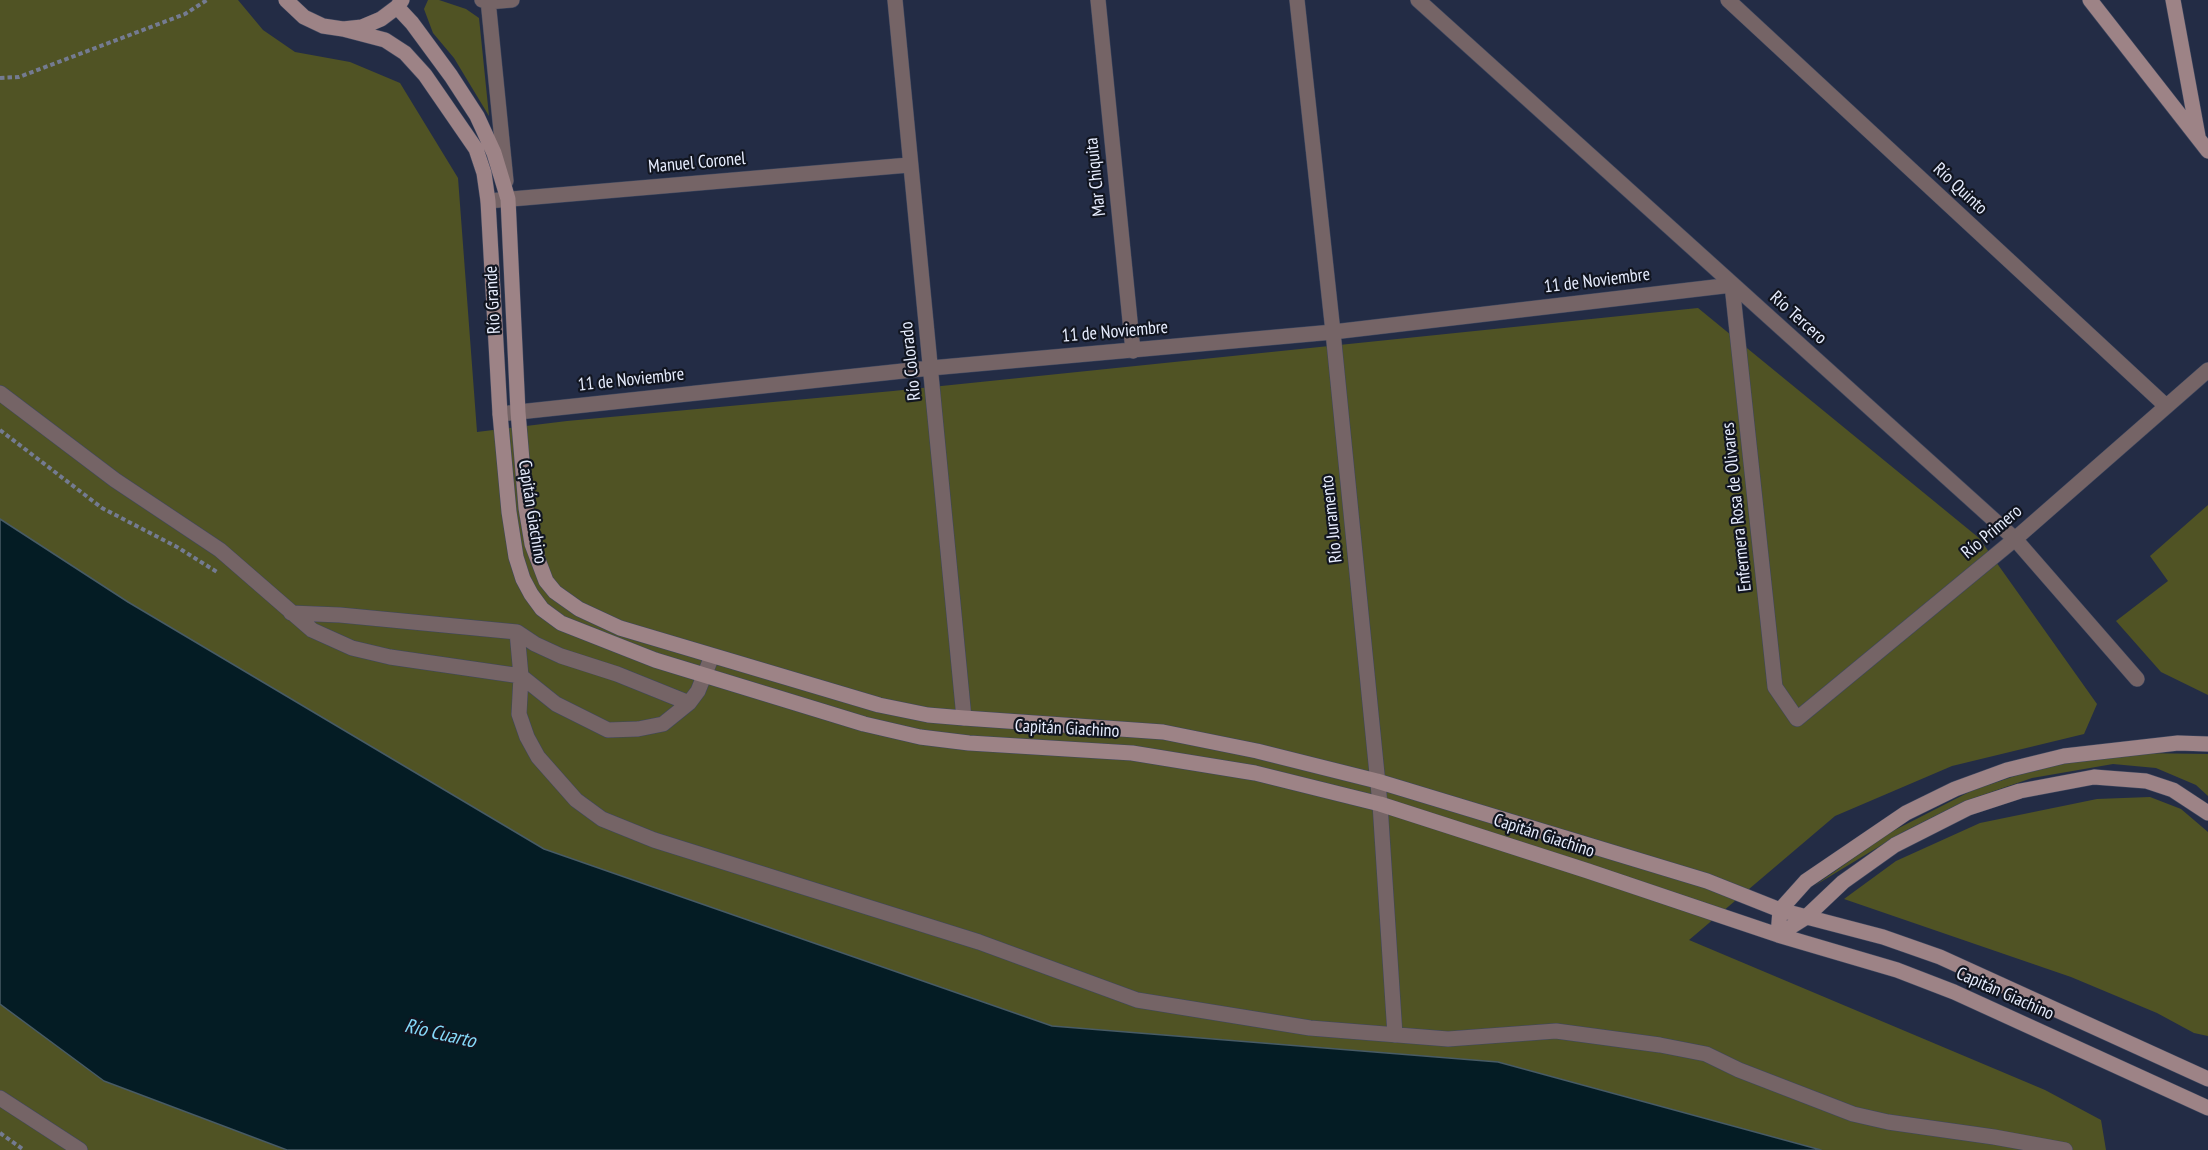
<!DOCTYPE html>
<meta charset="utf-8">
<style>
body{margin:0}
canvas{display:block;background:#232c45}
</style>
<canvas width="2208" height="1150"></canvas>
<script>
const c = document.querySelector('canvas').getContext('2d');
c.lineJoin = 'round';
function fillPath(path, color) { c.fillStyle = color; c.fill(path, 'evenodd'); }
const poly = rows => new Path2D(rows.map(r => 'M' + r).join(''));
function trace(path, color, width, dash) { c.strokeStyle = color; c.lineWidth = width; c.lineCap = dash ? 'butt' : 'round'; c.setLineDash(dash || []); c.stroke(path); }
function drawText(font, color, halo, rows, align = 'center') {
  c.font = font + ' "PT Sans Narrow",sans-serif'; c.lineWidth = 4.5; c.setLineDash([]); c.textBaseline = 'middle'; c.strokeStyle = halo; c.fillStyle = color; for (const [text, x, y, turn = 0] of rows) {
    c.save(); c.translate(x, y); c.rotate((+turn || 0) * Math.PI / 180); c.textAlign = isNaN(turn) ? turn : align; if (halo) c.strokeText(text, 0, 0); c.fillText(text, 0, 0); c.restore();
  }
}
fillPath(poly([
 [0,0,238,0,263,30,295,52,350,62,400,83,458,178,477,432,567,421,893,391,1698,308,1979,538,2097,704,2084,734,1952,766,1835,816,1689,940,2045,1090,2101,1120,2106,1150,1821,1150,1498,1062,1052,1026,544,849,128,602,0,519],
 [428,0,439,0,466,9,479,18,489,116,454,58,433,33,424,9],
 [2208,505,2208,695,2161,672,2116,621,2168,581,2150,556],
 [2134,753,2208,754,2208,796,2196,785,2156,768,2113,764,2032,778,1965,801,1903,832,1814,886,1889,833,1973,790,2051,764],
 [2150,797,2181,809,2208,832,2208,1036,2194,1033,2157,1013,2071,977,1844,899,1896,861,1980,823,2097,799],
 [0,1004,104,1081,287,1150,0,1150]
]), '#505324');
const water = poly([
 [0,519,128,602,544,849,1052,1026,1498,1062,1821,1150,287,1150,104,1081,0,1004,0,519]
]);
fillPath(water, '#041c24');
trace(water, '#485b65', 1.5);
const minor = poly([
 [482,0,488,2,512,0],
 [488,0,506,181],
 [895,0,964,718],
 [1098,0,1133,351],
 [1297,0,1333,332,1380,804,1395,1035],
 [1418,0,2015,539,2137,679],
 [1728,0,2166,406],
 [488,201,909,165],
 [1732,285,1775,687,1797,719,2015,539,2208,370],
 [0,393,115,480,220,550,312,630,352,648,390,657,521,676,556,704,608,730,638,729,663,724,689,703,698,691,712,656],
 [500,414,931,368,1333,332,1732,285],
 [291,613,340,615,517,632,535,644,561,656,617,674,689,703],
 [517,632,521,676,519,714,527,737,538,757,576,800,602,819,654,840,979,942,1137,1000,1310,1028,1448,1039,1556,1031,1660,1045,1706,1054,1739,1070,1853,1114,1888,1122,1994,1137,2065,1150],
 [0,1098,80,1150]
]);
const secondary = poly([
 [286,0,304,17,323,26,343,29,362,27,381,19,397,7,402,0],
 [2090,0,2208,151],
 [2173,0,2198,136],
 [397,7,412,23,451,76,477,116,494,153,508,199,518,412,526,508,532,544,546,581,555,592,579,609,620,628,879,705,928,715,964,718,1163,732,1257,751,1377,781,1707,881,1780,910,1883,937,1940,957,2208,1079],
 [343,29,385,40,405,53,425,75,476,149,484,173,488,201,500,414,509,512,516,557,523,579,531,594,542,609,561,623,655,660,864,724,920,737,969,743,1132,753,1255,773,1380,804,1588,871,1778,935,1897,970,1954,992,2208,1108],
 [1778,935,1780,910,1806,881,1906,813,1955,789,2007,770,2064,756,2178,743,2208,744],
 [1778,935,1805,918,1843,882,1895,845,1968,808,2020,791,2094,777,2146,781,2173,790,2208,813]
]);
trace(minor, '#3e475f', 16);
trace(secondary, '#3e475f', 16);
trace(poly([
 [0,78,19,77,185,14,207,0],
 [0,430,102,508,177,547,217,572],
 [0,1133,24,1150]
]), '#747b91', 4, [4.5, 3]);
trace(minor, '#756466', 15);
trace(secondary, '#9d8386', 15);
drawText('18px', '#e7edfe', '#111520', [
 ["Manuel Coronel",697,163,-5],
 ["Mar Chiquita",1096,177,-96],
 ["Río Quinto",1960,189,43],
 ["11 de Noviembre",1597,281,-7],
 ["Río Grande",493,300,-93],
 ["Río Tercero",1798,318,42],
 ["11 de Noviembre",1115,332,-5],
 ["Río Colorado",911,361,-96],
 ["11 de Noviembre",631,380,-6],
 ["Enfermera Rosa de Olivares",1737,507,-96],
 ["Capitán Giachino",532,512,81],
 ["Río Juramento",1332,519,-96],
 ["Río Primero",1992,532,-40],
 ["Capitán Giachino",1067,729,3],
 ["Capitán Giachino",1544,836,18],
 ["Capitán Giachino",2005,994,24]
]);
drawText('italic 20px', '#85d9f9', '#111520', [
 ["Río Cuarto",440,1034,13]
]);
</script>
